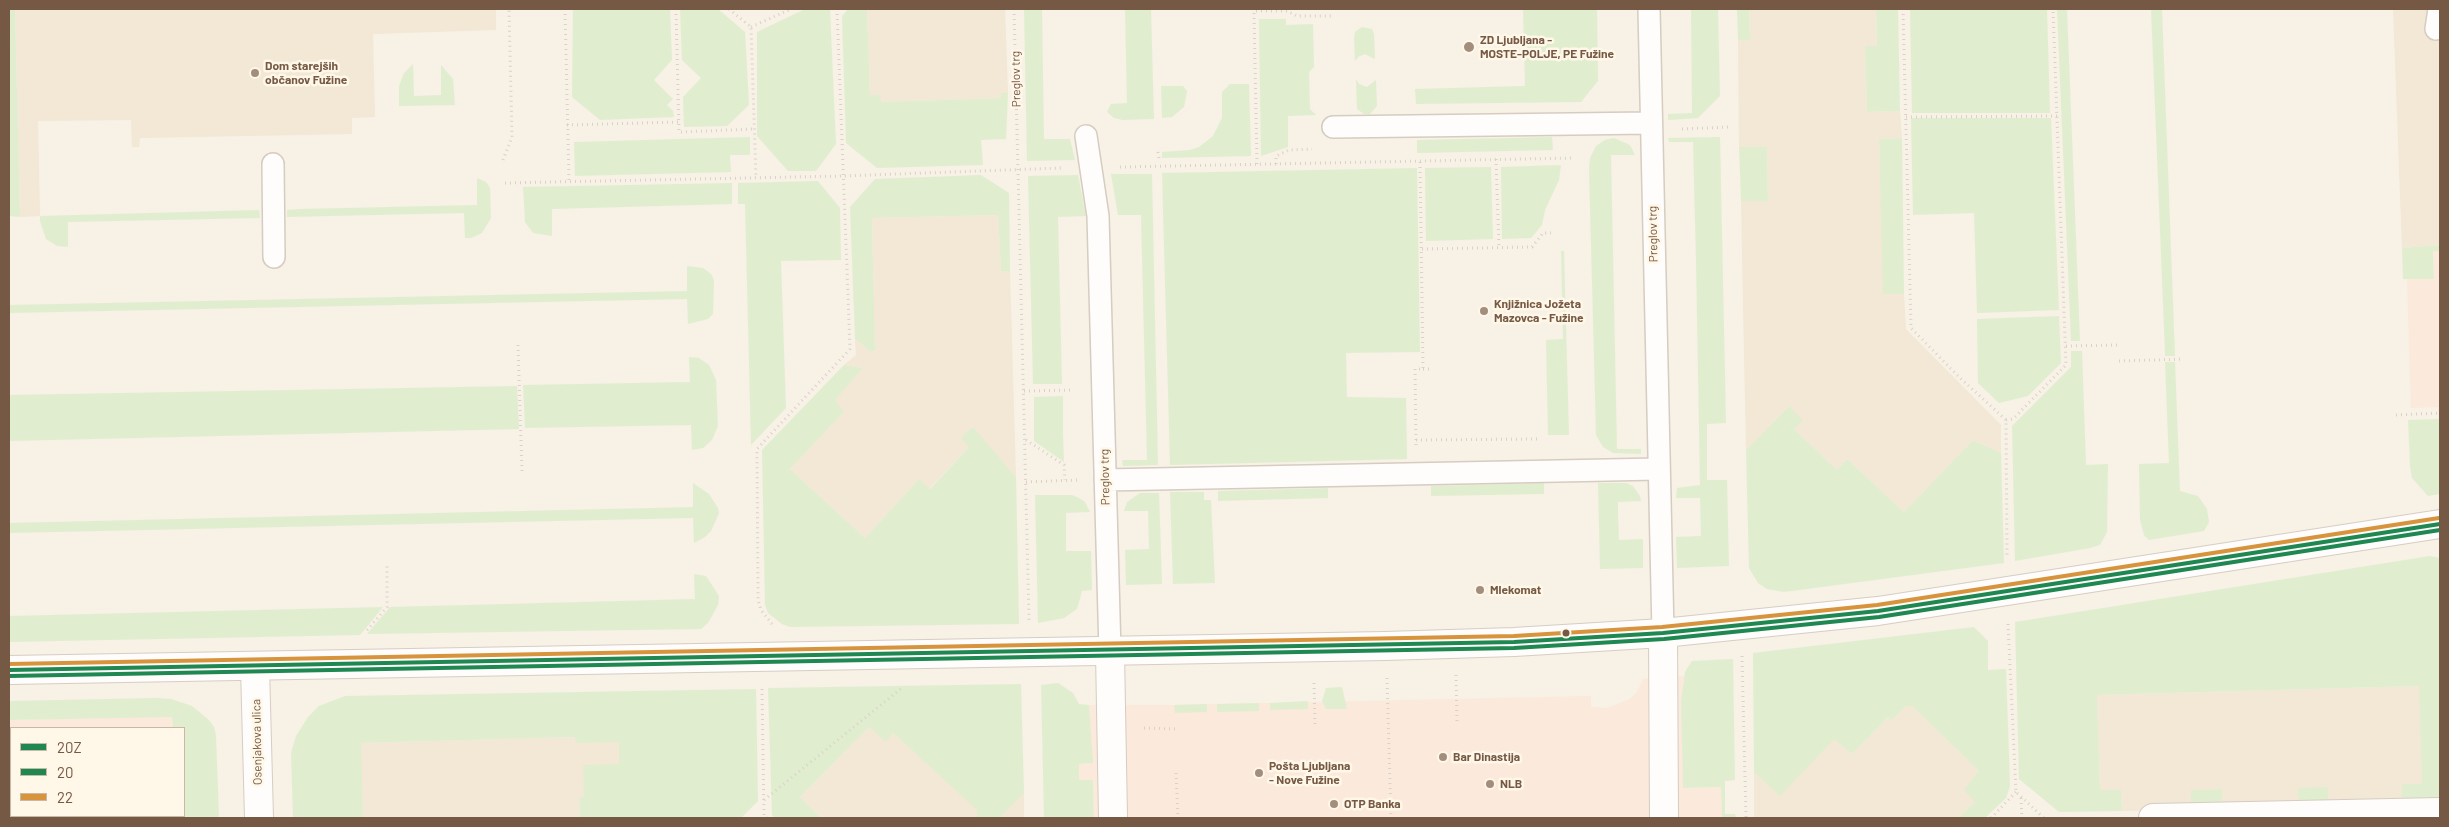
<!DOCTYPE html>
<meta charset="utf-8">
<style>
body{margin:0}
#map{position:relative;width:2449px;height:827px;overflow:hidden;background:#f7f1e6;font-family:Barlow,sans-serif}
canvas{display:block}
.frame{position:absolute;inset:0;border:10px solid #765945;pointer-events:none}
.legend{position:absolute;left:10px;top:727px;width:175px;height:90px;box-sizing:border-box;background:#fff7e7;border:1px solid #c8b8a6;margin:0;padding:6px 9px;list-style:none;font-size:15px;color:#765945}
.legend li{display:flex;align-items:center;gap:10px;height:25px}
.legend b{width:25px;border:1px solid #c8b8a6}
</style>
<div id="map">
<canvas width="2449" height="827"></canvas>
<div class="frame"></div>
<ul class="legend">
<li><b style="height:6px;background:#1f8751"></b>20Z</li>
<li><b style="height:6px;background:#1f8751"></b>20</li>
<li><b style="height:6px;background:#d7943d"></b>22</li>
</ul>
</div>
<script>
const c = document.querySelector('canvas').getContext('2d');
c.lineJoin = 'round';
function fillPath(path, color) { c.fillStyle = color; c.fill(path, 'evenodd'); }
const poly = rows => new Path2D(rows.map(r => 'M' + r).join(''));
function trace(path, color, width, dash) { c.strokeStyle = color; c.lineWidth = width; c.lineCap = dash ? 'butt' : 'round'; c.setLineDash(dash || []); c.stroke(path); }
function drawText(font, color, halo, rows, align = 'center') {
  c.font = font + ' Barlow,sans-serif'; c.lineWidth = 5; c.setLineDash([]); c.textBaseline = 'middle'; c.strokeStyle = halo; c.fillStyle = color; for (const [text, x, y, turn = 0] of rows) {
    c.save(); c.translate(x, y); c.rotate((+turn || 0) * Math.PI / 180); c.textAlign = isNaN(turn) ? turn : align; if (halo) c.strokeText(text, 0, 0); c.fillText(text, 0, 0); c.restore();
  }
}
fillPath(poly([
 [15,9,496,9,496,30,373,34,375,117,352,118,352,134,140,138,139,147,132,147,131,120,38,121,40,216,20,217],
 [867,9,1005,9,1008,93,1001,93,1001,98,880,102,870,95],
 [1749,9,1876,9,1877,46,1865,47,1867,112,1900,111,1902,138,1879,139,1884,294,1904,294,1906,329,2001,425,2001,453,1973,440,1904,512,1847,459,1837,470,1794,429,1789,406,1746,450,1741,201,1768,201,1767,147,1739,147,1738,40,1750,40],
 [2393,9,2429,9,2440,30,2440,245,2402,248],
 [998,215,1001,271,1010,272,1016,477,972,427,969,447,929,489,919,479,865,538,790,469,844,412,834,400,863,368,844,365,856,355,855,339,871,352,875,350,872,218],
 [2420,686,2422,784,2402,804,2328,806,2328,787,2299,807,2222,809,2222,789,2191,790,2191,810,2122,811,2121,790,2100,791,2097,695],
 [1906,706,1912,706,1979,771,1975,802,1958,818,1754,818,1754,772,1780,795,1834,738,1852,754,1888,717,1892,720],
 [869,727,886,741,893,733,978,810,977,818,821,818,800,797],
 [576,737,576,742,619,741,619,764,584,798,579,798,580,818,363,818,360,743],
 [1024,793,1024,818,999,818]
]), '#f3e7d5');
fillPath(poly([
 [2433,251,2440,251,2440,447,2438,407,2411,408,2410,379,2407,279,2434,279],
 [1685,676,1683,683,1683,788,1721,787,1722,818,1094,818,1093,780,1079,780,1078,764,1092,763,1089,705,1174,705,1591,696,1591,707,1607,708,1630,699,1637,692,1643,679],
 [172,716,173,728,11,728,11,802,9,802,9,720]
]), '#fbe9db');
fillPath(poly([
 [9,9,15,9,20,217,9,216],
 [573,9,670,9,672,60,654,80,673,99,667,105,673,111,674,117,600,120,572,97],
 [680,9,718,9,745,32,749,105,727,126,684,127,683,97,701,78,682,60],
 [805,9,830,9,836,144,816,171,788,171,757,136,757,32],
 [848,9,867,9,870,95,880,95,881,102,1001,98,1001,93,1008,93,1006,139,981,140,983,165,877,168,846,143,842,16],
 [1024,9,1042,9,1044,139,1070,139,1075,160,1027,161],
 [1125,9,1151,9,1154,119,1123,120,1114,118,1107,112,1111,104,1127,103],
 [1523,9,1597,9,1598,81,1581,102,1416,104,1415,89,1525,86],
 [1691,9,1718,9,1720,96,1698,118,1668,120,1668,114,1692,113],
 [1737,9,1749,9,1750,40,1738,40],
 [1876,9,1898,9,1900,111,1867,112,1865,46,1877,46],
 [1910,9,2047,9,2050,113,1912,113],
 [2057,9,2067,9,2080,341,2071,341],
 [2151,9,2162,9,2175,356,2165,356,2165,353],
 [1259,19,1286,19,1286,25,1313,24,1314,67,1309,72,1310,109,1316,115,1288,116,1288,147,1261,156],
 [1362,27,1372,29,1374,34,1375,59,1365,54,1358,57,1355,61,1354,38,1355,32],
 [413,64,414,96,441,95,441,65,453,79,455,105,399,106,399,86,404,73],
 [1356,79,1359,84,1367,87,1376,80,1377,106,1370,114,1364,114,1357,109],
 [1230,84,1249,84,1251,156,1162,158,1162,152,1190,150,1199,147,1213,136,1222,118,1222,92],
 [1161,86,1183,86,1187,91,1184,107,1172,117,1162,118],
 [1911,118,2051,118,2059,310,1977,313,1974,213,1913,215],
 [750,137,750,155,730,155,731,172,575,176,574,142],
 [1552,137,1553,150,1417,153,1417,140],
 [1720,137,1726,423,1707,424,1707,480,1727,480,1729,566,1677,568,1676,537,1701,536,1700,498,1676,498,1677,488,1700,485,1696,260,1693,142,1669,142,1668,138],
 [1614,138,1630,145,1635,155,1611,155,1617,449,1641,449,1641,454,1613,453,1603,447,1596,435,1589,168,1590,158,1596,146,1605,140],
 [1902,138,1904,294,1883,294,1879,139],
 [1739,147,1767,147,1768,201,1741,201],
 [1561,165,1559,180,1545,210,1542,225,1531,238,1502,239,1501,167],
 [1491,167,1493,239,1426,241,1425,168],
 [1417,168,1420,352,1346,353,1347,397,1406,398,1407,459,1170,465,1162,173],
 [1111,174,1152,174,1158,465,1123,466,1122,460,1147,460,1141,215,1118,215],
 [981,175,1009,193,1010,272,1001,271,998,215,872,218,875,350,871,352,855,339,850,207,875,179],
 [1078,175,1086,216,1058,217,1062,384,1033,384,1028,176],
 [477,178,486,182,490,188,491,218,482,233,471,238,465,238,464,213,287,217,287,210,300,209,477,205],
 [818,181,840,208,841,260,781,261,786,408,751,445,745,204,738,204,738,183],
 [732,183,732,204,552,209,552,236,533,233,525,222,523,187],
 [259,210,260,218,68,222,68,247,57,246,46,239,40,221,40,216],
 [2440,245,2440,251,2433,251,2434,279,2403,279,2402,248],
 [1561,251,1564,251,1569,435,1548,435,1546,340,1563,339],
 [687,266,703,268,711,274,714,280,713,314,708,319,688,324,687,299,9,313,9,305,687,291],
 [2059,316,2061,363,2028,396,1999,403,1978,383,1977,319],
 [2071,351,2082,351,2086,465,2108,464,2107,532,2100,545,2090,548,2015,561,2012,426,2071,367],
 [689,357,699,358,709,365,716,380,718,426,712,440,703,448,692,450,691,425,525,428,523,385,690,382],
 [2165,362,2175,362,2180,491,2198,496,2207,509,2209,522,2204,531,2149,540,2144,535,2140,520,2139,464,2169,463],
 [844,365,863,368,835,400,844,412,790,469,865,538,919,479,930,489,969,447,961,438,973,427,1016,477,1019,624,790,627,782,624,768,613,765,605,762,450],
 [517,386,519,429,9,441,9,395],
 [1063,396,1063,435,1064,462,1034,441,1034,397],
 [1789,406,1803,420,1794,429,1837,470,1847,459,1904,512,1973,440,2001,453,2004,563,1784,592,1767,589,1758,583,1749,568,1746,450],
 [2439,419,2440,494,2428,496,2412,478,2410,466,2408,420],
 [693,483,709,494,718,508,719,513,711,531,705,537,694,543,693,518,9,533,9,523,693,507],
 [1544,483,1544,494,1431,496,1431,486],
 [1598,483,1626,483,1633,486,1640,496,1641,501,1618,502,1618,514,1619,540,1643,539,1643,568,1600,569],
 [1328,488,1328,498,1218,501,1218,491],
 [1170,492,1204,492,1204,500,1211,500,1215,583,1173,584],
 [1140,493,1159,493,1162,584,1126,585,1125,550,1149,549,1148,511,1124,511,1127,502],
 [1035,495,1072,495,1079,498,1085,502,1090,512,1066,513,1066,551,1091,551,1092,590,1082,591,1077,609,1064,618,1038,623],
 [2430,556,2440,558,2440,803,2402,804,2402,784,2422,784,2419,686,2097,695,2100,790,2121,790,2122,811,2059,812,2019,779,2015,622],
 [694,574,706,576,719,596,718,605,708,623,701,629,367,634,390,607,695,599],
 [383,607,360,635,9,642,9,616],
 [1974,627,1988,641,1988,670,2006,669,2010,786,2006,798,1985,818,1958,818,1975,802,1964,790,1979,771,1912,706,1906,706,1892,720,1888,717,1852,754,1834,739,1780,796,1754,772,1753,653],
 [1733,659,1735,780,1725,781,1725,814,1735,814,1736,818,1722,818,1721,787,1683,788,1681,702,1685,672,1692,661],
 [1058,683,1073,693,1079,704,1089,705,1093,763,1079,764,1079,780,1093,780,1094,818,1044,818,1041,685],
 [1021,684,1024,793,999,818,977,818,977,810,893,733,886,742,869,727,800,797,821,818,775,818,772,815,768,688],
 [1342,687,1347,709,1326,709,1322,701,1326,688],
 [756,689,758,801,741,818,580,818,579,798,584,797,583,765,619,764,619,742,576,743,575,737,361,743,363,818,293,818,291,753,296,736,308,717,319,706,345,696],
 [156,698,171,699,192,706,209,720,214,727,216,736,219,818,177,818,177,816,184,816,184,728,173,728,172,717,9,720,9,701],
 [1308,701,1308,709,1270,710,1270,703],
 [1259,703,1259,711,1217,712,1217,704],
 [1207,704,1207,712,1175,713,1174,705],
 [2328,787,2328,806,2299,807,2298,788],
 [2222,789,2222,809,2191,810,2191,790]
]), '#e0eecf');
const lane = poly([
 [1649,9,1663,633],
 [2436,29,2439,9],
 [1333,127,1650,123],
 [1086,136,1098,216,1110,652],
 [273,164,274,257],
 [1105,480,1658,469]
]);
const street = poly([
 [1663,633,1664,818],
 [1110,652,1113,818],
 [2153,818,2440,812]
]);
const secondary = poly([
 [255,667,259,818],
 [9,670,1385,646,1514,642,1663,633,1878,611,2440,524]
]);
trace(lane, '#d6ccc1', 24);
trace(street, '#d6ccc1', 30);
trace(secondary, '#d7cdc3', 30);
trace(poly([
 [565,9,569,182],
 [676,9,679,132,754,129],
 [729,9,751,27,756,178],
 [1014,9,1029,620],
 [1903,9,1911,328,1958,376,2006,420,2007,557],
 [751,27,791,9],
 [1906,117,2057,116],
 [567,125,679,122],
 [1682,129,1729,127],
 [1158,152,1159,158],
 [1496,159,1499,247],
 [503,160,512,137,509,9],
 [1257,164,1254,11,1287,11,1297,16,1331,16],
 [1276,164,1276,156,1289,150,1312,149],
 [1120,167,1574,158],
 [505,183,843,176,1061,168],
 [1422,249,1532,247,1543,233,1551,233],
 [518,345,522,472],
 [2066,346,2118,345],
 [2119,361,2184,359],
 [1423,369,1429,369],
 [1024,391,1073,390],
 [2396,415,2440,413],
 [2006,420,2013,419,2066,365,2053,9],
 [1026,440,1064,465,1065,480],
 [1416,440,1541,439],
 [1416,445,1415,369,1423,369,1420,161],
 [1026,482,1078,480],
 [772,624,761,610,758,600,757,449,850,349,837,9],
 [2008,624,2016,792,2044,818],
 [367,630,387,607,387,566],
 [1742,656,1746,818],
 [1456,675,1457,724],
 [1387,678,1391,818],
 [1314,683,1315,726],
 [762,689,764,816,767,818],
 [1144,728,1176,729],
 [1176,773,1178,818],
 [2021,798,2022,818],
 [764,800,903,687],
 [1991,818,2016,792]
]), '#dad1ca', 3, [1, 4]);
trace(lane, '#fefdfb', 21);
trace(street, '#fefdfb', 28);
trace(secondary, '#fefdfb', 28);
trace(poly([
 [9,670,1514,642,1663,633,1878,611,2440,524]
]), '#1f8751', 4);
trace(poly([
 [9,676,1514,648,1664,639,1879,617,2440,530]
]), '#1f8751', 4);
trace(poly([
 [9,664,1514,636,1662,627,1877,605,2439,518]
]), '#d7943d', 4);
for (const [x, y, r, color] of [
 [1469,47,6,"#a38e7d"],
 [255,73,5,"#a38e7d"],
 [1484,311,5,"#a38e7d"],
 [1480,590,5,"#a38e7d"],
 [1566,633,4.5,"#765945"],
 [1443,757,5,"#a38e7d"],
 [1259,773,5,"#a38e7d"],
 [1490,784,5,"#a38e7d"],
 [1334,804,5,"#a38e7d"]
]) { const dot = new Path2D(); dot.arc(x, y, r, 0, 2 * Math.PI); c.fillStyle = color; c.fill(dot); trace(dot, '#fff7e7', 2); }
drawText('bold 12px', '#765945', '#fff7e7', [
 ["ZD Ljubljana -",1480,40],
 ["MOSTE-POLJE, PE Fužine",1480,54],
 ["Dom starejših",265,66],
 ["občanov Fužine",265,80],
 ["Knjižnica Jožeta",1494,304],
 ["Mazovca - Fužine",1494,318],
 ["Mlekomat",1490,590],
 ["Bar Dinastija",1453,757],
 ["Pošta Ljubljana",1269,766],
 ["- Nove Fužine",1269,780],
 ["NLB",1500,784],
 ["OTP Banka",1344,804]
], 'left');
drawText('12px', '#765945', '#fff7e7', [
 ["Preglov trg",1016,79,-91],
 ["Preglov trg",1653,234,-91],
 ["Preglov trg",1105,477,-91],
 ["Osenjakova ulica",257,742,-91]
]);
</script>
